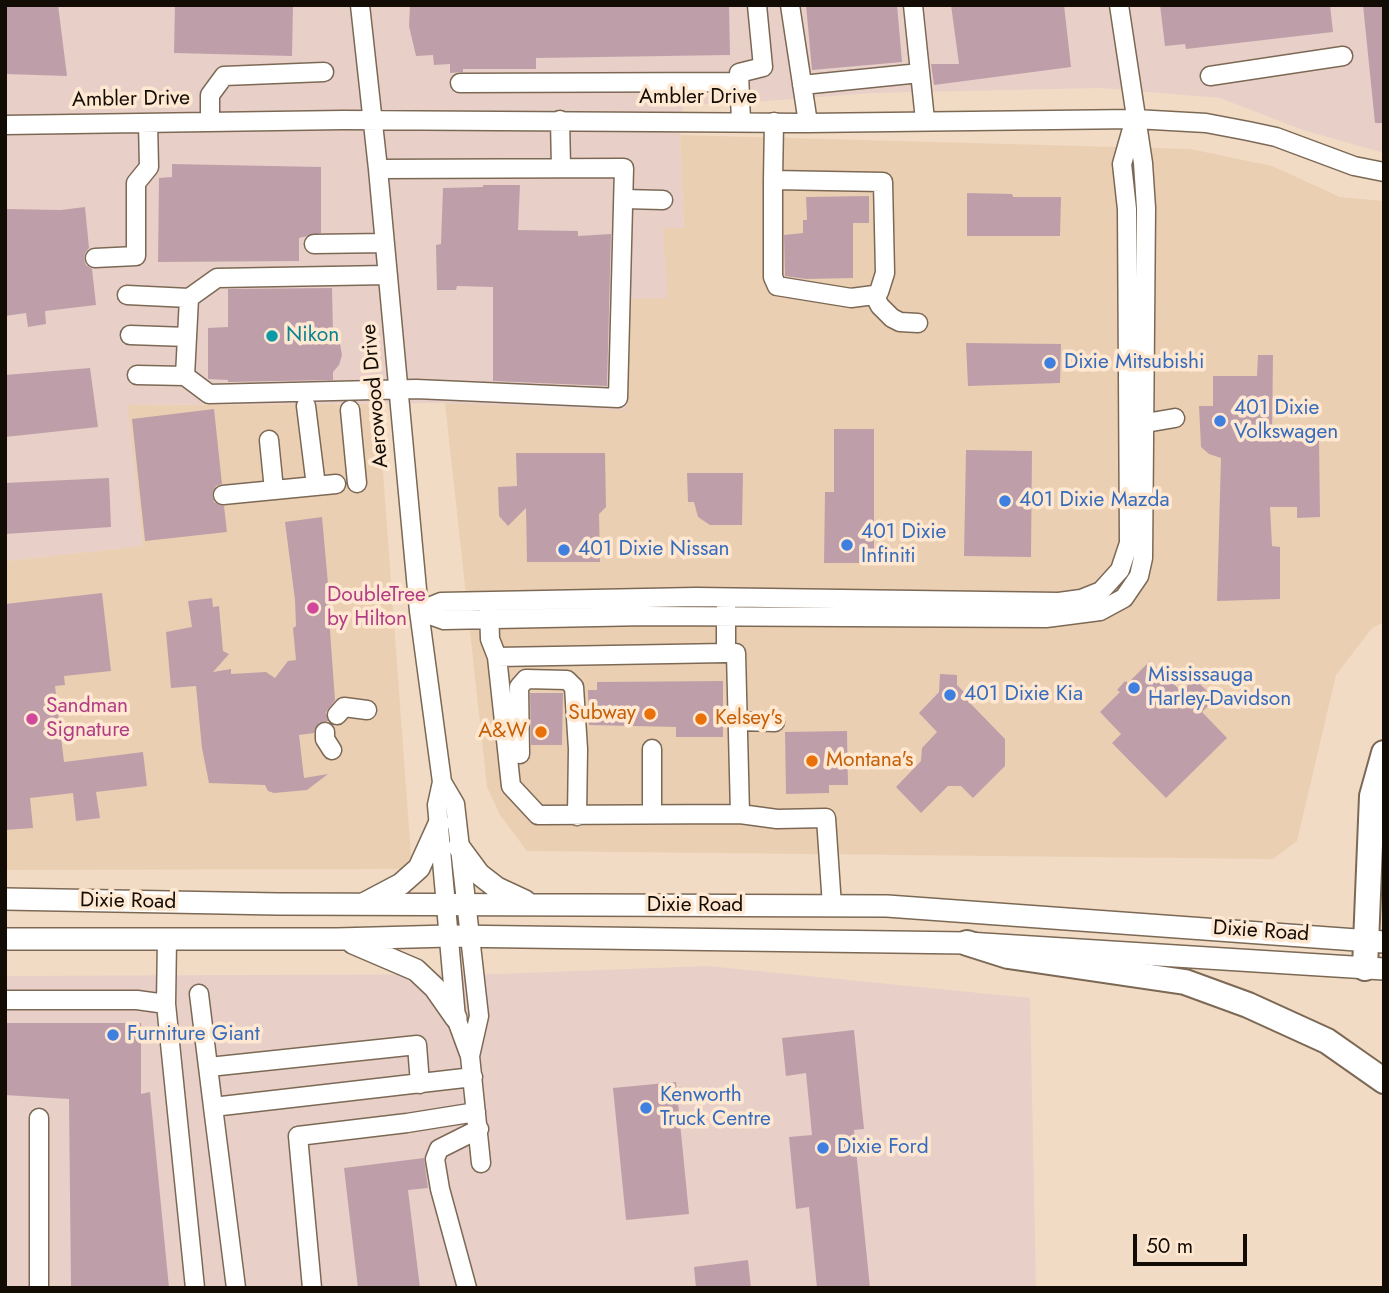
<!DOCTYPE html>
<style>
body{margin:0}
#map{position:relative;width:1389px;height:1293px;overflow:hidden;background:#f1dbc4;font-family:Jost,sans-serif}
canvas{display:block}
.frame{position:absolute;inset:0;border:7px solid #130c05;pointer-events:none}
.scale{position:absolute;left:1133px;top:1234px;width:114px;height:32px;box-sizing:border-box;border:4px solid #130c05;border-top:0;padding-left:9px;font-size:21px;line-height:24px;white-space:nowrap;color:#130c05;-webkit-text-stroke:5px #ffe8d1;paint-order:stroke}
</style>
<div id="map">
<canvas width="1389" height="1293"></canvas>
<div class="frame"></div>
<div class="scale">50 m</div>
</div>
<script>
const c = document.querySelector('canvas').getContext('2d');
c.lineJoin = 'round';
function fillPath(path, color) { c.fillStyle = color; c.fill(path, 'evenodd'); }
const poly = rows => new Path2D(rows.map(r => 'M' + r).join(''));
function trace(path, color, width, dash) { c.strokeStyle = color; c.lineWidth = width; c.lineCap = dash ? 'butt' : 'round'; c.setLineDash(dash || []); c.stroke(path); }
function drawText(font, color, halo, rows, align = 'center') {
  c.font = font + ' Jost,sans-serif'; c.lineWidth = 7; c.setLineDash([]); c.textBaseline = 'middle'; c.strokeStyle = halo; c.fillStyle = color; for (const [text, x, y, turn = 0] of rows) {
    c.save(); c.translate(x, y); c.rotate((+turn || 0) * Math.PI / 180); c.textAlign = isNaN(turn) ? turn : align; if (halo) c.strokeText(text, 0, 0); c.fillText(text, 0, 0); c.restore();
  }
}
fillPath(poly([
 [680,135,1190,149,1272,166,1340,197,1384,201,1384,622,1372,628,1336,675,1297,841,1273,859,527,851,500,815,487,787,445,403,626,409,627,299,663,228,684,227],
 [378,404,412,869,5,870,5,561,142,546,127,405]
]), '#ebcfb3');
fillPath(poly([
 [5,5,1384,5,1384,153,1303,130,1220,98,1100,88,871,93,714,105,684,101,680,135,684,228,663,228,668,298,627,299,627,410,445,403,128,405,143,546,5,561],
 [707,966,1030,998,1036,1288,5,1288,5,976,499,974]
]), '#e8cfc8');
fillPath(poly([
 [5,5,58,5,67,76,5,74],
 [175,5,293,5,292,56,174,53],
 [410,5,729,5,730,55,536,58,536,69,463,69,463,72,450,73,450,64,434,65,433,55,416,56,409,26],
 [806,5,897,5,902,62,812,70],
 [951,5,1064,5,1071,67,934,85,931,64,959,64],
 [1160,5,1330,5,1333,32,1186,49,1185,44,1165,46],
 [1363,5,1384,5,1384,123,1375,123],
 [172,164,321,167,321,233,299,238,299,261,158,262,159,178,172,177],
 [483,185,520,185,518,230,578,231,578,236,611,234,607,386,493,381,493,287,457,286,456,290,437,290,436,245,441,244,443,188,483,187],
 [967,193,1012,194,1013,197,1061,197,1060,236,967,236],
 [869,196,869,223,853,223,853,278,806,279,785,276,784,235,803,233,803,220,807,220,806,197],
 [85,207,89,248,85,253,84,259,86,265,92,269,96,305,45,311,46,324,28,327,26,313,5,316,5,209,61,210],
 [332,288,333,333,339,338,342,355,339,365,333,372,333,380,228,382,228,380,208,379,208,328,228,327,228,289],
 [966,343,1061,344,1060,383,968,386],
 [1258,355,1273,355,1272,439,1319,439,1320,517,1297,518,1297,507,1270,507,1272,546,1280,547,1280,599,1217,601,1221,458,1209,454,1201,447,1199,406,1213,406,1213,376,1257,376],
 [90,368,98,427,5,437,5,375],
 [214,409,222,484,216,486,212,495,214,502,224,506,227,532,145,541,132,419],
 [834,429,874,429,874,563,824,563,825,492,834,492],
 [966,450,1032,451,1031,557,964,556],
 [516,453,605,453,606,507,599,514,600,562,527,562,526,508,508,526,499,516,498,487,517,486],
 [687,473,743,473,742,525,710,525,698,517,694,502,688,502],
 [109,478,111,527,5,534,5,483],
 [322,517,331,617,329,617,335,700,326,712,328,721,319,723,314,733,299,735,304,778,328,774,307,790,274,793,268,791,265,785,209,783,202,748,196,686,171,688,166,632,192,627,188,601,212,598,213,607,219,606,223,651,229,654,213,672,231,669,231,674,266,672,275,678,288,661,296,660,293,628,296,626,295,600,285,522],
 [102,593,111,671,64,676,65,685,55,686,64,762,143,752,147,786,96,792,100,818,76,821,73,793,30,798,33,828,5,830,5,604],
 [1150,661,1181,691,1195,679,1215,699,1202,712,1227,738,1166,798,1112,743,1121,734,1100,712,1120,692,1117,690,1125,681,1128,683],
 [940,674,957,675,957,685,971,699,969,702,1005,739,1005,766,973,798,961,786,948,786,921,813,896,787,921,761,922,748,937,732,919,713,939,692],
 [723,681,723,737,676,737,676,727,589,725,588,690,597,690,597,682],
 [530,693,563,693,562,745,531,745],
 [847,731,848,785,829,785,829,793,786,794,785,732],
 [5,1023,141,1023,141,1094,150,1092,169,1288,71,1288,69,1099,5,1095],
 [854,1030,864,1129,854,1130,870,1288,817,1288,809,1207,796,1209,789,1137,812,1135,806,1073,786,1076,782,1038],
 [676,1082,689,1214,626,1220,613,1088],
 [424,1158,428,1188,408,1190,420,1288,358,1288,344,1168],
 [748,1260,751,1288,696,1288,694,1267]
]), '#be9fa9');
const minor = poly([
 [360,5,378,169,419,611,442,782,437,805,456,1018,470,1056,481,1163],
 [790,5,808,123],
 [913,5,925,120],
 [1210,76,1343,56],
 [460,83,739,82],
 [802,85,920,73],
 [560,120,561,167],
 [741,121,739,73,763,67,757,5],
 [210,122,210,95,224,76,324,72],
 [5,125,343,120,808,123,1135,119,1206,123,1248,131,1276,137,1354,166,1384,172],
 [378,169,624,168,618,398,416,389,209,394,185,376,189,298,217,278,388,275],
 [773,180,773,277,777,286,851,298,874,295,879,292,885,273,883,182,773,180,774,122],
 [624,199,663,200],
 [314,244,385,243],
 [95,258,136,256,136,183,149,167,148,123],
 [127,295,189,298],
 [874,295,880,306,892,318,900,322,918,323],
 [130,335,187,337],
 [137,375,185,376],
 [306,406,316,486],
 [350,410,357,483],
 [1134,425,1175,418],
 [269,440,274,490],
 [223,495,336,484],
 [489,607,490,639,497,657,511,786,538,815,740,814,777,819,826,818,832,906],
 [726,607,726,653,736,653,740,814],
 [419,611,444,620,647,616,1046,618,1100,611,1124,598,1139,576,1143,558,1146,208,1143,163,1119,5],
 [419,611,441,602,696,597,1059,602,1081,599,1101,591,1120,570,1129,543,1127,209,1122,164,1134,122],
 [497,657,726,653],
 [337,715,344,707,367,710],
 [738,721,775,722],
 [325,732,325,739,332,750],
 [520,754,519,687,526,679,567,680,574,687,578,749,577,816],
 [442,782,455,804,479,1016,470,1056],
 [652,814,652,749],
 [199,994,213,1107],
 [5,1000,137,1000,166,1004,167,939],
 [166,1004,195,1288],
 [209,1067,417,1045,420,1084],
 [39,1118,39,1288],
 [236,1288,213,1107,473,1077],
 [312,1288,298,1136,407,1123,476,1112],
 [467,1288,440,1189,435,1159,439,1149,479,1129]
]);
const major = poly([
 [459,847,479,874,497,888,525,901],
 [5,899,278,904,887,906,1384,942],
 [365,903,401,884,419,868,439,824],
 [5,939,337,939,449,936,967,943,1384,969],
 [353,943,416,970,435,988,456,1018]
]);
const highway = poly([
 [967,943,1008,956,1185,982,1248,1005,1327,1041,1384,1081],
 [1365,968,1372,796,1384,753]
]);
trace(minor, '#7c6955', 21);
trace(major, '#7c6955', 24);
trace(highway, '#7c6955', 28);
trace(minor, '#fff', 18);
trace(major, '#fff', 21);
trace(highway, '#fff', 24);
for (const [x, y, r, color] of [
 [272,336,7,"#0f9aa8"],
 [1050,363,7,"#3f7fe0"],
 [1220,421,7,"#3f7fe0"],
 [1005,501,7,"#3f7fe0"],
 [847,545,7,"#3f7fe0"],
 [564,550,7,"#3f7fe0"],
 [313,608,7,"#d1479c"],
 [1134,688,7,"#3f7fe0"],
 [950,695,7,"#3f7fe0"],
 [650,714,7,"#e8710a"],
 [32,719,7,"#d1479c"],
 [701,719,7,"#e8710a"],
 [541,732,7,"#e8710a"],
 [812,761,7,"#e8710a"],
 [113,1035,7,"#3f7fe0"],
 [646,1108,7,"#3f7fe0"],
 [823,1148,7,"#3f7fe0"]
]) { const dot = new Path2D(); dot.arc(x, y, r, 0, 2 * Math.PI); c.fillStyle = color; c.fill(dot); trace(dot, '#ffe8d1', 2.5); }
drawText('21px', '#130c05', '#ffe8d1', [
 ["Ambler Drive",698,98],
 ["Ambler Drive",131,100,-1],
 ["Aerowood Drive",376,396,-95],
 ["Dixie Road",128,902,1],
 ["Dixie Road",695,906],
 ["Dixie Road",1261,932,4]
]);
drawText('21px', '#0d838f', '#ffe8d1', [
 ["Nikon",286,336]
], 'left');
drawText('21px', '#366cbe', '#ffe8d1', [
 ["Dixie Mitsubishi",1064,363],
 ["401 Dixie",1234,409],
 ["Volkswagen",1234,433],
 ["401 Dixie Mazda",1019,501],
 ["401 Dixie",861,533],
 ["Infiniti",861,557],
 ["401 Dixie Nissan",578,550],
 ["Mississauga",1148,676],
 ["Harley-Davidson",1148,700],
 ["401 Dixie Kia",964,695],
 ["Furniture Giant",127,1035],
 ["Kenworth",660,1096],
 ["Truck Centre",660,1120],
 ["Dixie Ford",837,1148]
], 'left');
drawText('21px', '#b23c85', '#ffe8d1', [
 ["DoubleTree",327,596],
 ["by Hilton",327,620],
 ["Sandman",46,707],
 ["Signature",46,731]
], 'left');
drawText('21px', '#c56008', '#ffe8d1', [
 ["Subway",636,714],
 ["Kelsey's",715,719,"left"],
 ["A&W",527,732],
 ["Montana's",826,761,"left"]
], 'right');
</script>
